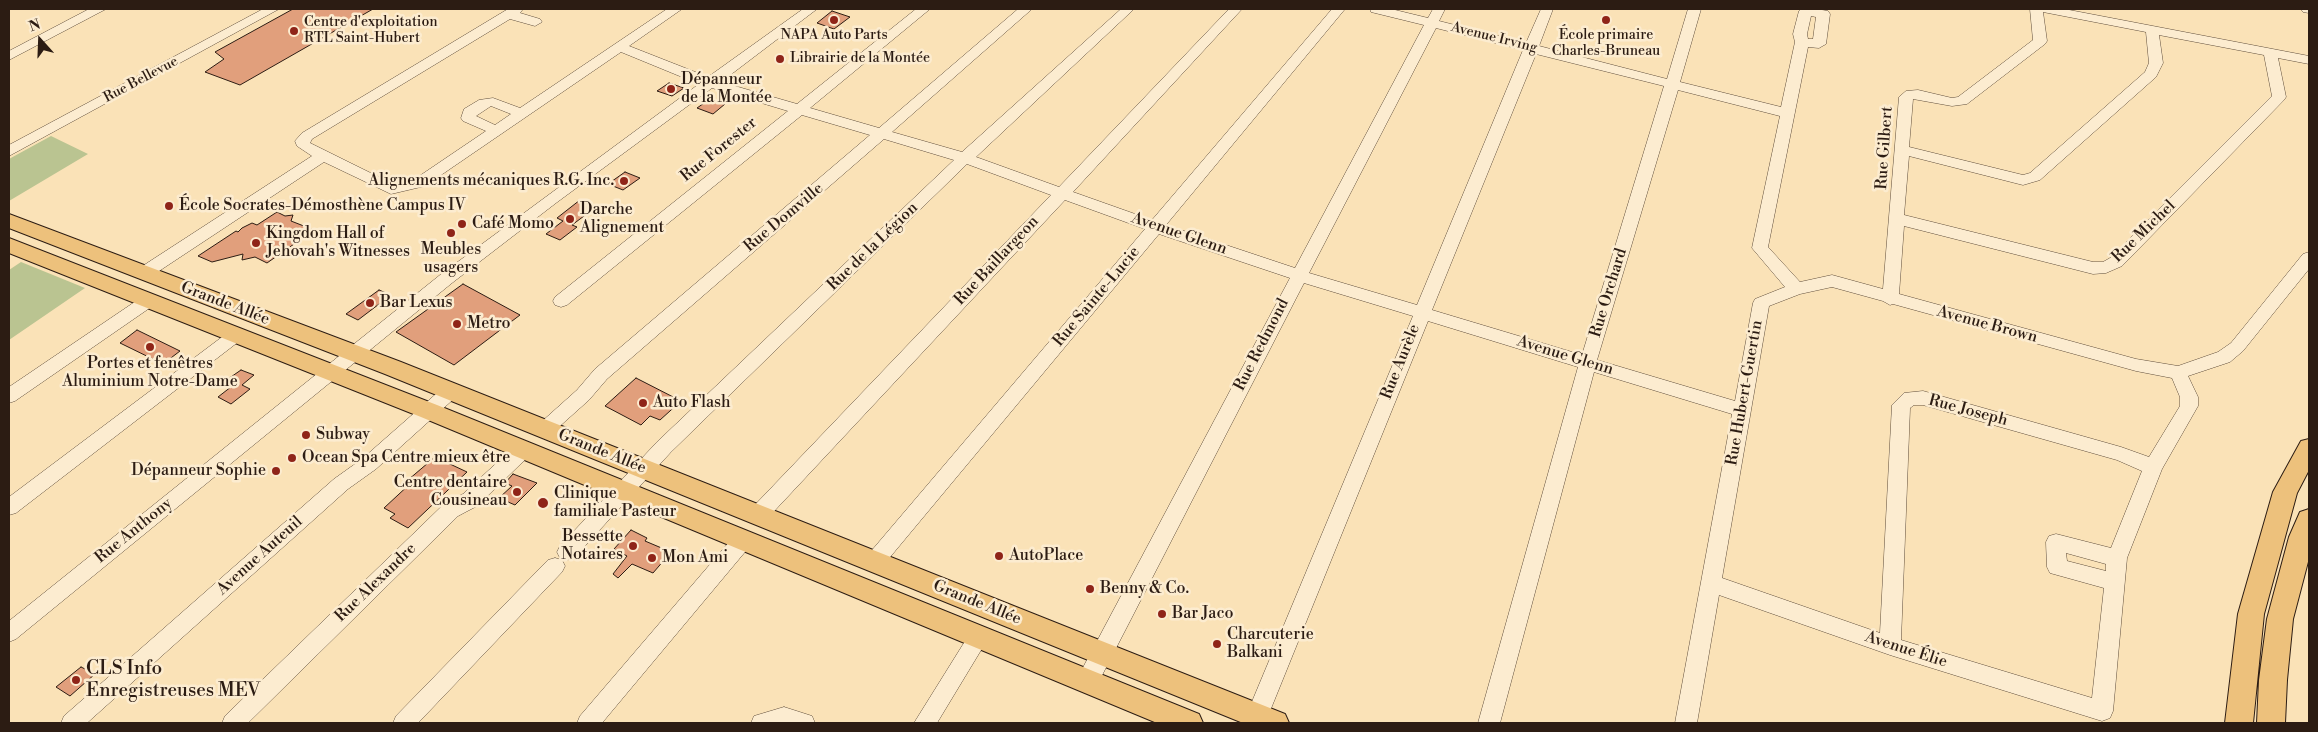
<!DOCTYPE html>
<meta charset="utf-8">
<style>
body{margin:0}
#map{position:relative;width:2318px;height:732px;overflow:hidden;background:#fae2b7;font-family:"Libre Bodoni",serif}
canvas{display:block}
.frame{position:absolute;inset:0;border:10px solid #2c1c13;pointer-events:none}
.north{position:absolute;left:15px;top:15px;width:50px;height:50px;-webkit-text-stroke:4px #fcecd0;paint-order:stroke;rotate:340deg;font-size:14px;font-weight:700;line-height:20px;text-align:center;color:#2c1c13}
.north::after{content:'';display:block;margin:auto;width:18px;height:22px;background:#2c1c13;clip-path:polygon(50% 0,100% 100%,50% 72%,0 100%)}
</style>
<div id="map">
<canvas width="2318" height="732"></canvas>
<div class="frame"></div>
<div class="north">N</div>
</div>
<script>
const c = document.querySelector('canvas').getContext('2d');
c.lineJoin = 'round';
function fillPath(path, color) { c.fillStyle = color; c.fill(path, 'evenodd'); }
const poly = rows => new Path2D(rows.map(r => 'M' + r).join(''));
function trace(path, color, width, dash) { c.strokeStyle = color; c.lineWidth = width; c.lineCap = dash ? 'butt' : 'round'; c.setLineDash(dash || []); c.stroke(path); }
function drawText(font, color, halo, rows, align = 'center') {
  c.font = font + ' "Libre Bodoni",serif'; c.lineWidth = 5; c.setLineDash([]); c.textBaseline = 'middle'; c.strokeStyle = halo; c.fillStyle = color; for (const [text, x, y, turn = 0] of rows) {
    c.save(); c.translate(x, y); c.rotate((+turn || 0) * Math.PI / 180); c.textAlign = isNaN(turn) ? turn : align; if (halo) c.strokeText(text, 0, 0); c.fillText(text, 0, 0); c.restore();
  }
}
fillPath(poly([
 [51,136,88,154,9,201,9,159],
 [21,262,85,288,9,340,9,270]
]), '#bac491');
const building = poly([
 [293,9,373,9,240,85,205,72,224,59,215,52,293,9],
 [832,11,850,17,834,29,817,23,832,11],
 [669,83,684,88,672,96,657,91,669,83],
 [710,99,725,104,713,114,697,108,710,99],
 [625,172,640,178,623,190,608,184,625,172],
 [580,200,596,207,572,225,577,227,560,240,546,234,563,221,557,218,580,200],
 [277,212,285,216,293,215,291,221,314,230,267,263,255,257,242,260,243,254,212,262,198,256,236,231,238,232,242,228,252,223,257,225,277,212],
 [463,284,520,315,454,365,396,332,463,284],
 [379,290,391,295,358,320,346,314,379,290],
 [137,330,180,351,163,364,120,343,137,330],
 [241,370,254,375,242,385,250,389,231,404,218,397,236,383,228,379,241,370],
 [636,378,681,401,660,420,650,416,641,425,605,406,636,378],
 [435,457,467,472,408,528,390,518,395,514,384,508,412,482,408,480,435,457],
 [513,474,537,483,515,505,499,498,512,486,505,483,513,474],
 [631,530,647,538,645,541,671,552,653,573,632,564,618,578,613,574,627,556,614,549,631,530],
 [81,667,95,674,70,696,56,687,81,667]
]);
fillPath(building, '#e19f7c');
trace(building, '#2c1c13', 1);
const minor = poly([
 [89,9,106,9,9,60,9,51,89,9],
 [263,9,279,9,9,156,9,145,263,9],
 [508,9,523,9,520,13,540,19,542,22,535,26,510,19,312,139,310,143,393,184,415,179,486,131,463,121,461,118,464,109,479,100,493,98,520,108,667,9,682,9,629,46,708,77,803,9,817,9,721,82,797,104,916,9,930,9,810,108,879,128,1018,9,1032,9,892,132,962,152,1121,9,1134,9,976,157,1059,187,1229,9,1242,9,1073,192,1152,220,1332,9,1345,9,1166,225,1295,268,1424,25,1371,12,1370,9,1391,9,1428,18,1433,9,1445,9,1439,21,1526,43,1541,9,1553,9,1539,46,1667,79,1688,9,1701,9,1680,82,1781,107,1795,42,1793,34,1799,11,1801,9,1816,9,1828,11,1830,14,1826,44,1819,48,1808,47,1768,247,1800,282,1832,275,1883,289,1899,97,1906,91,1918,90,1952,98,1958,97,2033,40,2030,9,2064,9,2309,56,2309,64,2278,58,2286,97,2284,100,2122,266,2106,273,2093,274,1904,226,1899,294,2136,359,2178,366,2218,352,2231,343,2303,254,2309,252,2309,269,2243,351,2230,362,2188,376,2198,397,2198,406,2162,469,2127,558,2113,711,2110,718,2102,721,1890,655,1719,595,1697,723,1675,723,1732,414,1594,372,1500,723,1478,723,1578,367,1428,321,1268,716,1265,723,1250,723,1246,716,1413,316,1304,283,1095,689,1087,692,1079,689,1076,682,1079,675,1290,278,1159,234,881,568,874,570,867,568,864,562,867,556,1145,229,1065,200,765,521,758,523,751,521,748,515,751,509,1051,195,967,164,671,452,574,558,567,560,560,558,557,552,560,546,657,442,954,160,884,139,607,379,589,400,551,434,545,436,539,434,536,429,539,424,577,390,595,369,870,135,802,115,567,305,561,307,555,305,553,301,555,297,788,111,712,88,556,203,452,283,16,639,9,642,9,621,440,275,699,84,621,52,425,186,391,194,324,162,150,277,144,279,138,277,136,273,138,269,312,156,297,146,295,141,302,133,508,9],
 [2043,12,2146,32,2149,63,2145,72,2030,173,2023,175,1909,147,1913,99,1952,106,1967,104,2045,44,2047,41,2043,12],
 [1811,16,1816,17,1813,39,1808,39,1807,34,1811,16],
 [1436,28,1523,50,1417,305,1309,273,1436,28],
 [2159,35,2264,55,2272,96,2110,258,2103,262,2093,262,1904,215,1909,156,2023,185,2040,180,2156,77,2163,63,2159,35],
 [1536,54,1664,86,1582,355,1432,310,1536,54],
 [1678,90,1780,116,1752,248,1785,287,1755,299,1753,303,1735,401,1597,360,1678,90],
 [491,106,511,114,495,125,476,116,491,106],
 [1832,287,1883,301,1890,305,1893,304,2136,371,2172,378,2180,397,2180,406,2149,457,2121,447,1923,391,1904,393,1892,405,1880,633,1722,578,1769,306,1800,294,1832,287],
 [1914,405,1923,405,2117,460,2142,471,2111,548,2056,534,2049,536,2046,542,2047,567,2050,573,2104,588,2092,698,1901,640,1910,408,1914,405],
 [2066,553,2106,564,2106,571,2067,561,2066,553],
 [2301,9,2309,9,2309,13,2303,12,2301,9],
 [148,295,154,297,156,301,154,305,15,401,9,403,9,387,142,297,148,295],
 [236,329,242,331,245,335,242,339,16,513,9,515,9,497,230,331,236,329],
 [451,384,457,386,460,391,457,396,376,469,348,489,87,723,61,723,64,716,334,479,362,459,445,386,451,384],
 [524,442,531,444,533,449,531,454,477,506,458,516,248,723,222,723,225,716,444,504,463,494,517,444,524,442],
 [743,532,750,534,753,540,750,546,602,723,577,723,580,716,736,534,743,532],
 [555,558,562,560,565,566,562,572,418,723,393,723,396,716,548,560,555,558],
 [979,628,986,630,989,637,937,723,914,723,972,630,979,628],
 [784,707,812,716,815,723,751,723,754,716,784,707]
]);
const major = poly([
 [9,214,401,362,1285,714,1289,723,1243,723,385,374,9,228,9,214],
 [9,238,437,405,1199,714,1203,723,1157,723,421,417,9,253,9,238],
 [2309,439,2309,470,2297,493,2264,614,2253,723,2225,723,2238,614,2273,492,2301,441,2309,439],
 [2309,509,2309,558,2293,619,2287,680,2285,723,2257,723,2259,680,2267,619,2289,537,2300,512,2309,509]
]);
trace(minor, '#604e3c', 1);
trace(major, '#2c1c13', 2);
fillPath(minor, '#fcecd0');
fillPath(major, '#edc17c');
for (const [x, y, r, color] of [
 [834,20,5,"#8f2418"],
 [1606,20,5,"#8f2418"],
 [294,31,5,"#8f2418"],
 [780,59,5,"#8f2418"],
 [671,89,5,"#8f2418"],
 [624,181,5,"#8f2418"],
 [169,206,5,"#8f2418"],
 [570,219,5,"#8f2418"],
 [462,224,5,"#8f2418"],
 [451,233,5,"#8f2418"],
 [256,243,5,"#8f2418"],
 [370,303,5,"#8f2418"],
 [457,324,5,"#8f2418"],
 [150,347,5,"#8f2418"],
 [643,403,5,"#8f2418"],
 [306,435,5,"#8f2418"],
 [292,458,5,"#8f2418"],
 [276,471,5,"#8f2418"],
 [517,492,5,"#8f2418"],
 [543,503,6,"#8f2418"],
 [633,546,5,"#8f2418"],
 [999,556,5,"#8f2418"],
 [652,558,5,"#8f2418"],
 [1090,589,5,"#8f2418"],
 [1162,614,5,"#8f2418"],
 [1217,644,5,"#8f2418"],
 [76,680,5,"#8f2418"]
]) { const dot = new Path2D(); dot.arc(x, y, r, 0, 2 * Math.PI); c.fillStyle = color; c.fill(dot); trace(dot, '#fcecd0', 2); }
drawText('14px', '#2c1c13', '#fcecd0', [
 ["Centre d'exploitation",304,23],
 ["RTL Saint-Hubert",304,39],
 ["NAPA Auto Parts",834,36,"center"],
 ["École primaire",1606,36,"center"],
 ["Charles-Bruneau",1606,52,"center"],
 ["Librairie de la Montée",790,59]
], 'left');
drawText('14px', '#2c1c13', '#fcecd0', [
 ["Avenue Irving",1494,38,14],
 ["Rue Bellevue",141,80,-28]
]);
drawText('16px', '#2c1c13', '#fcecd0', [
 ["Dépanneur",681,80],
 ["de la Montée",681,98],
 ["Alignements mécaniques R.G. Inc.",614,181,"right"],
 ["École Socrates-Démosthène Campus IV",179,206],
 ["Darche",580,210],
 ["Alignement",580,228],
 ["Café Momo",472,224],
 ["Kingdom Hall of",266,234],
 ["Jehovah's Witnesses",266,252],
 ["Meubles",451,250,"center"],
 ["usagers",451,268,"center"],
 ["Bar Lexus",380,303],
 ["Metro",467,324],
 ["Portes et fenêtres",150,364,"center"],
 ["Aluminium Notre-Dame",150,382,"center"],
 ["Auto Flash",653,403],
 ["Subway",316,435],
 ["Ocean Spa Centre mieux être",302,458],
 ["Dépanneur Sophie",266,471,"right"],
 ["Centre dentaire",507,483,"right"],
 ["Cousineau",507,501,"right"],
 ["Clinique",554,494],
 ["familiale Pasteur",554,512],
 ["Bessette",623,537,"right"],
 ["Notaires",623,555,"right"],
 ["AutoPlace",1009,556],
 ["Mon Ami",662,558],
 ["Benny & Co.",1100,589],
 ["Bar Jaco",1172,614],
 ["Charcuterie",1227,635],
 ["Balkani",1227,653]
], 'left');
drawText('16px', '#2c1c13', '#fcecd0', [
 ["Rue Gilbert",1885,148,-86],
 ["Rue Forester",719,150,-39],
 ["Rue Domville",784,218,-40],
 ["Rue Michel",2144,232,-44],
 ["Avenue Glenn",1179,234,19],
 ["Rue de la Légion",873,247,-44],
 ["Rue Baillargeon",997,261,-47],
 ["Rue Orchard",1609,293,-73],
 ["Rue Sainte-Lucie",1097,297,-50],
 ["Grande Allée",225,304,21],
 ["Avenue Brown",1987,325,15],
 ["Rue Redmond",1262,345,-63],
 ["Avenue Glenn",1565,356,17],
 ["Rue Aurèle",1401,362,-68],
 ["Rue Hubert-Guertin",1745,393,-80],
 ["Rue Joseph",1968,411,15],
 ["Grande Allée",602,452,22],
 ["Rue Anthony",134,531,-39],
 ["Avenue Auteuil",260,556,-42],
 ["Rue Alexandre",376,583,-44],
 ["Grande Allée",977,603,22],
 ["Avenue Élie",1906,650,18]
]);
drawText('19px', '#2c1c13', '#fcecd0', [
 ["CLS Info",86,669],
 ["Enregistreuses MEV",86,691]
], 'left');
</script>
